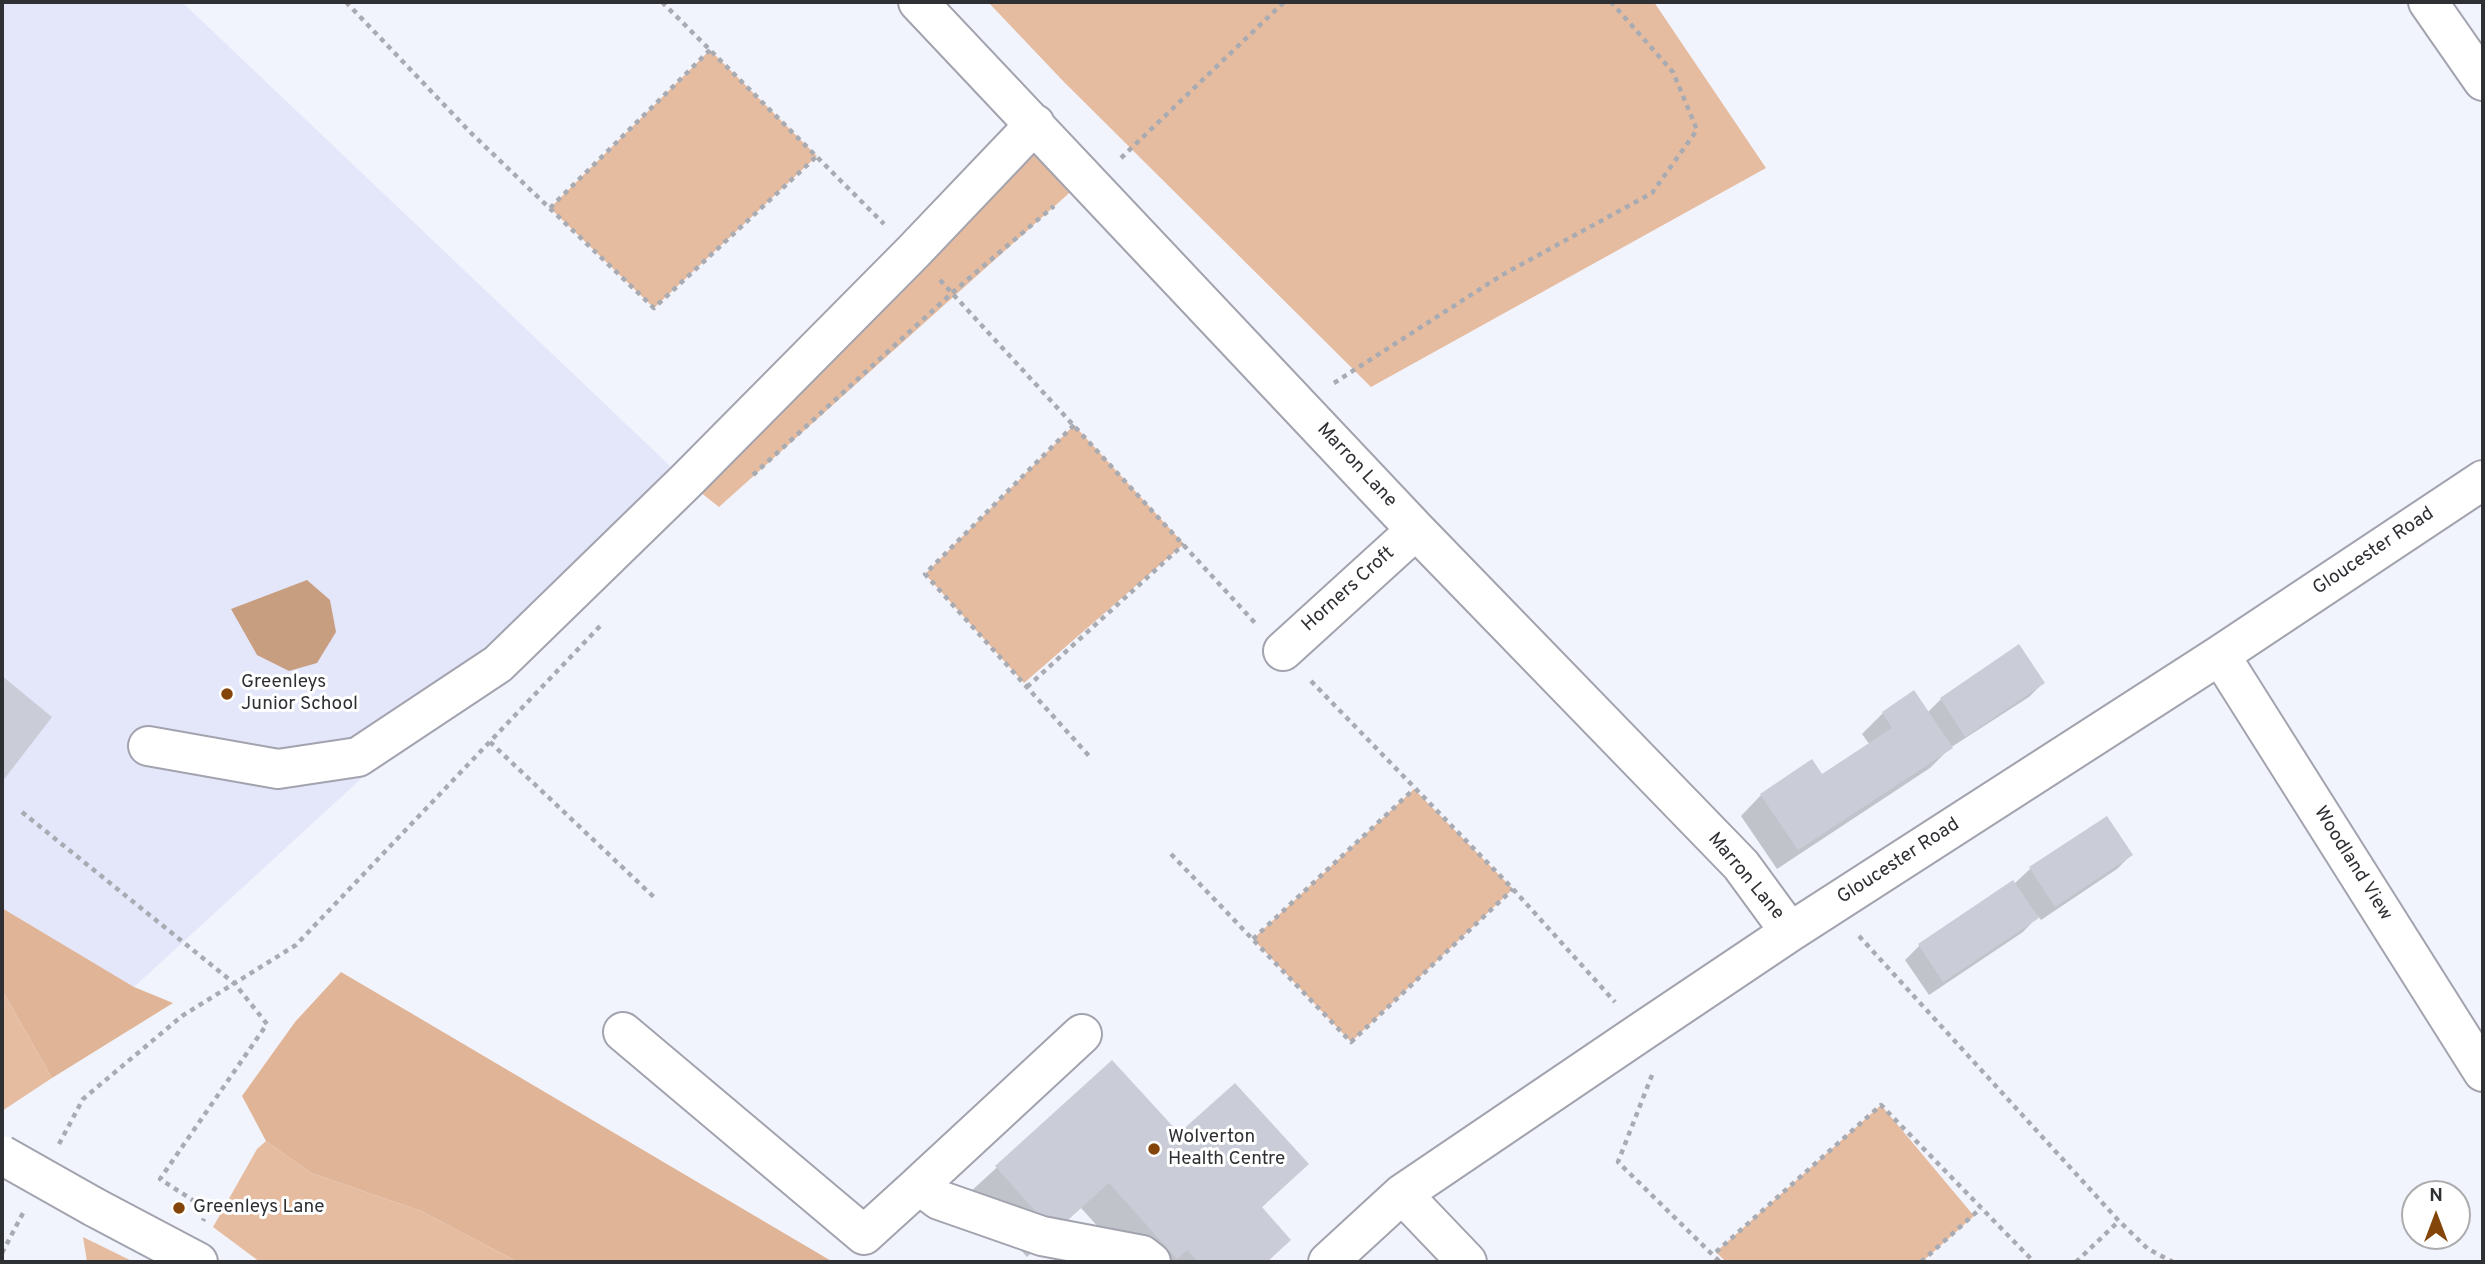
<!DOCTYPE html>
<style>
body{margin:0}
#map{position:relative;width:2485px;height:1264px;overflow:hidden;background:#f2f4fd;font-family:Overpass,sans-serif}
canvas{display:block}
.frame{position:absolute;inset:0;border:4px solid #2f3034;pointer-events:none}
.north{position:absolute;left:2401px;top:1180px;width:70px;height:70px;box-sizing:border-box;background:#fff;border:2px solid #acacae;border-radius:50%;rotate:0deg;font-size:19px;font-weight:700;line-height:28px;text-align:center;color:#2f3034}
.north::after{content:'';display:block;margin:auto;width:24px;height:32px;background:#84450a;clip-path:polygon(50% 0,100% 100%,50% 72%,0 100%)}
</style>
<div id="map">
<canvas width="2485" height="1264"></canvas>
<div class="frame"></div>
<div class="north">N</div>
</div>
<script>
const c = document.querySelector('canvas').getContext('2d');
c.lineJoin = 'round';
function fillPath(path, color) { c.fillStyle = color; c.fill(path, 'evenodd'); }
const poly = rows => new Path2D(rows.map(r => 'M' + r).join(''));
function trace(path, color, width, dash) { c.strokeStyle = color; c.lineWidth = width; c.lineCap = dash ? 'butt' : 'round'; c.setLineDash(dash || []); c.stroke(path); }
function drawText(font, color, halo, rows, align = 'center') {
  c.font = font + ' Overpass,sans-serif'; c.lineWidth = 6; c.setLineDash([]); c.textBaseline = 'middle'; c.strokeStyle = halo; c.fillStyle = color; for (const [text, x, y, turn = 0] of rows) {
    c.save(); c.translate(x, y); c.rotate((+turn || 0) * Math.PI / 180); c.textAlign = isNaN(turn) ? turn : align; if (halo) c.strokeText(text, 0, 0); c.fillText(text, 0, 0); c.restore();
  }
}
fillPath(poly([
 [2,2,182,2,686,481,134,987,2,908]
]), '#e4e7fa');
fillPath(poly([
 [988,2,1654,2,1766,168,1371,387,1064,82],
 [710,50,817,156,654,308,550,208],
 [1035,124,1086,178,719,507,686,481],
 [1074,425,1184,544,1024,683,925,574],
 [1414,789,1513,889,1351,1042,1253,939],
 [2,990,52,1078,2,1111],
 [1881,1105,1974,1216,1922,1262,1726,1262,1716,1252],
 [266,1141,311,1173,421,1211,518,1262,260,1262,213,1227,257,1149],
 [83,1237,134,1262,87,1262]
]), '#e6bca0');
fillPath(poly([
 [2,908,134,987,173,1003,52,1078,2,990],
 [341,972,416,1016,833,1262,518,1262,421,1211,311,1173,266,1141,242,1096,295,1022]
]), '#e0b597');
fillPath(poly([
 [307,580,330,600,336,632,317,663,289,671,257,655,231,609]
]), '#c89e81');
fillPath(poly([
 [2019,647,2043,683,2029,697,1950,748,1930,768,1777,869,1741,816,1761,795,1822,777,1870,745,1862,734,1883,713,1914,692,1927,713,1941,699],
 [2,678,49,718,2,780],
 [2107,818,2131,855,2117,869,2041,920,2038,916,2023,932,1929,995,1905,960,1919,946,2014,884,2030,869],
 [1112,1062,1179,1136,1307,1164,1261,1208,1289,1240,1267,1262,1130,1262,1081,1208,1027,1257,969,1193]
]), '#0003');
fillPath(poly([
 [2019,644,2045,683,1965,737,1940,698],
 [2,676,52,717,2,782],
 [1914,690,1953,748,1798,850,1760,794,1812,759,1822,774,1892,728,1882,712],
 [2107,816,2133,855,2055,907,2029,867],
 [2013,880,2039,918,1943,982,1918,944],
 [1112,1060,1179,1133,1235,1083,1309,1164,1262,1207,1291,1240,1267,1262,1198,1262,1187,1250,1177,1259,1109,1183,1054,1232,995,1166]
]), '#caccd7');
const minor = poly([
 [918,2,1416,530,1741,865,1790,932],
 [2428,2,2483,81],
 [1283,651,1416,530],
 [2220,655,2483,1072],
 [148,746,278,769,358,757,498,664,686,481,913,252,1035,124],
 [623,1032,864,1235,919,1185],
 [1082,1034,919,1185,939,1200,1042,1236,1142,1255,1151,1262],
 [1402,1194,1467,1262],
 [94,1207,198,1262],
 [1328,1262,1402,1194,1641,1032,1790,932,2220,655,2483,480]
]);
trace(minor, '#a2a3ae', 42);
trace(poly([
 [346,2,471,133,654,308,817,156],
 [662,2,884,224],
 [1121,158,1284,2],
 [550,208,710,50],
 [940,280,1256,624],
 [1334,383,1502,275,1652,193,1697,130,1673,72,1611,2],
 [1074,425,925,574,1090,757],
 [753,475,953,292,1054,206],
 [1311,681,1513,889,1615,1002],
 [1027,687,1184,544],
 [490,742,657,900],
 [22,812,235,984,267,1024,160,1179,208,1210,203,1221],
 [1171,854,1351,1042,1513,889],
 [1859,936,2119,1221,2148,1249,2173,1262],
 [1253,939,1414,789],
 [1652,1075,1618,1162,1720,1262],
 [59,1144,83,1099,182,1016,296,945,602,624],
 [1716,1252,1881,1105,2034,1262],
 [2,1253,23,1213],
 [1921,1262,1981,1208],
 [2076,1262,2119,1221]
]), '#a9abb2', 4.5, [5, 5]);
trace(minor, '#fff', 38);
const minorBridge = poly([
 [2,1155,94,1207]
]);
trace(minorBridge, '#a2a3ae', 42, []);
trace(minorBridge, '#fff', 38);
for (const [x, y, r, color] of [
 [227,694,7,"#84450a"],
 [1154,1149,7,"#84450a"],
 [179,1208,7,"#84450a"]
]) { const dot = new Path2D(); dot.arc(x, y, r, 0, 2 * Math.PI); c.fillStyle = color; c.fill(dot); trace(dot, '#fff', 2.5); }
drawText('19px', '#2f3034', '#fff', [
 ["Marron Lane",1356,466,47],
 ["Gloucester Road",2374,552,-34],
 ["Horners Croft",1349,590,-42],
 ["Gloucester Road",1899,862,-33],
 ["Woodland View",2352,864,58],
 ["Marron Lane",1745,877,50]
]);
drawText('19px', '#2f3034', '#fff', [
 ["Greenleys",241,683],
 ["Junior School",241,705],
 ["Wolverton",1168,1138],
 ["Health Centre",1168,1160],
 ["Greenleys Lane",193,1208]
], 'left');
</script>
